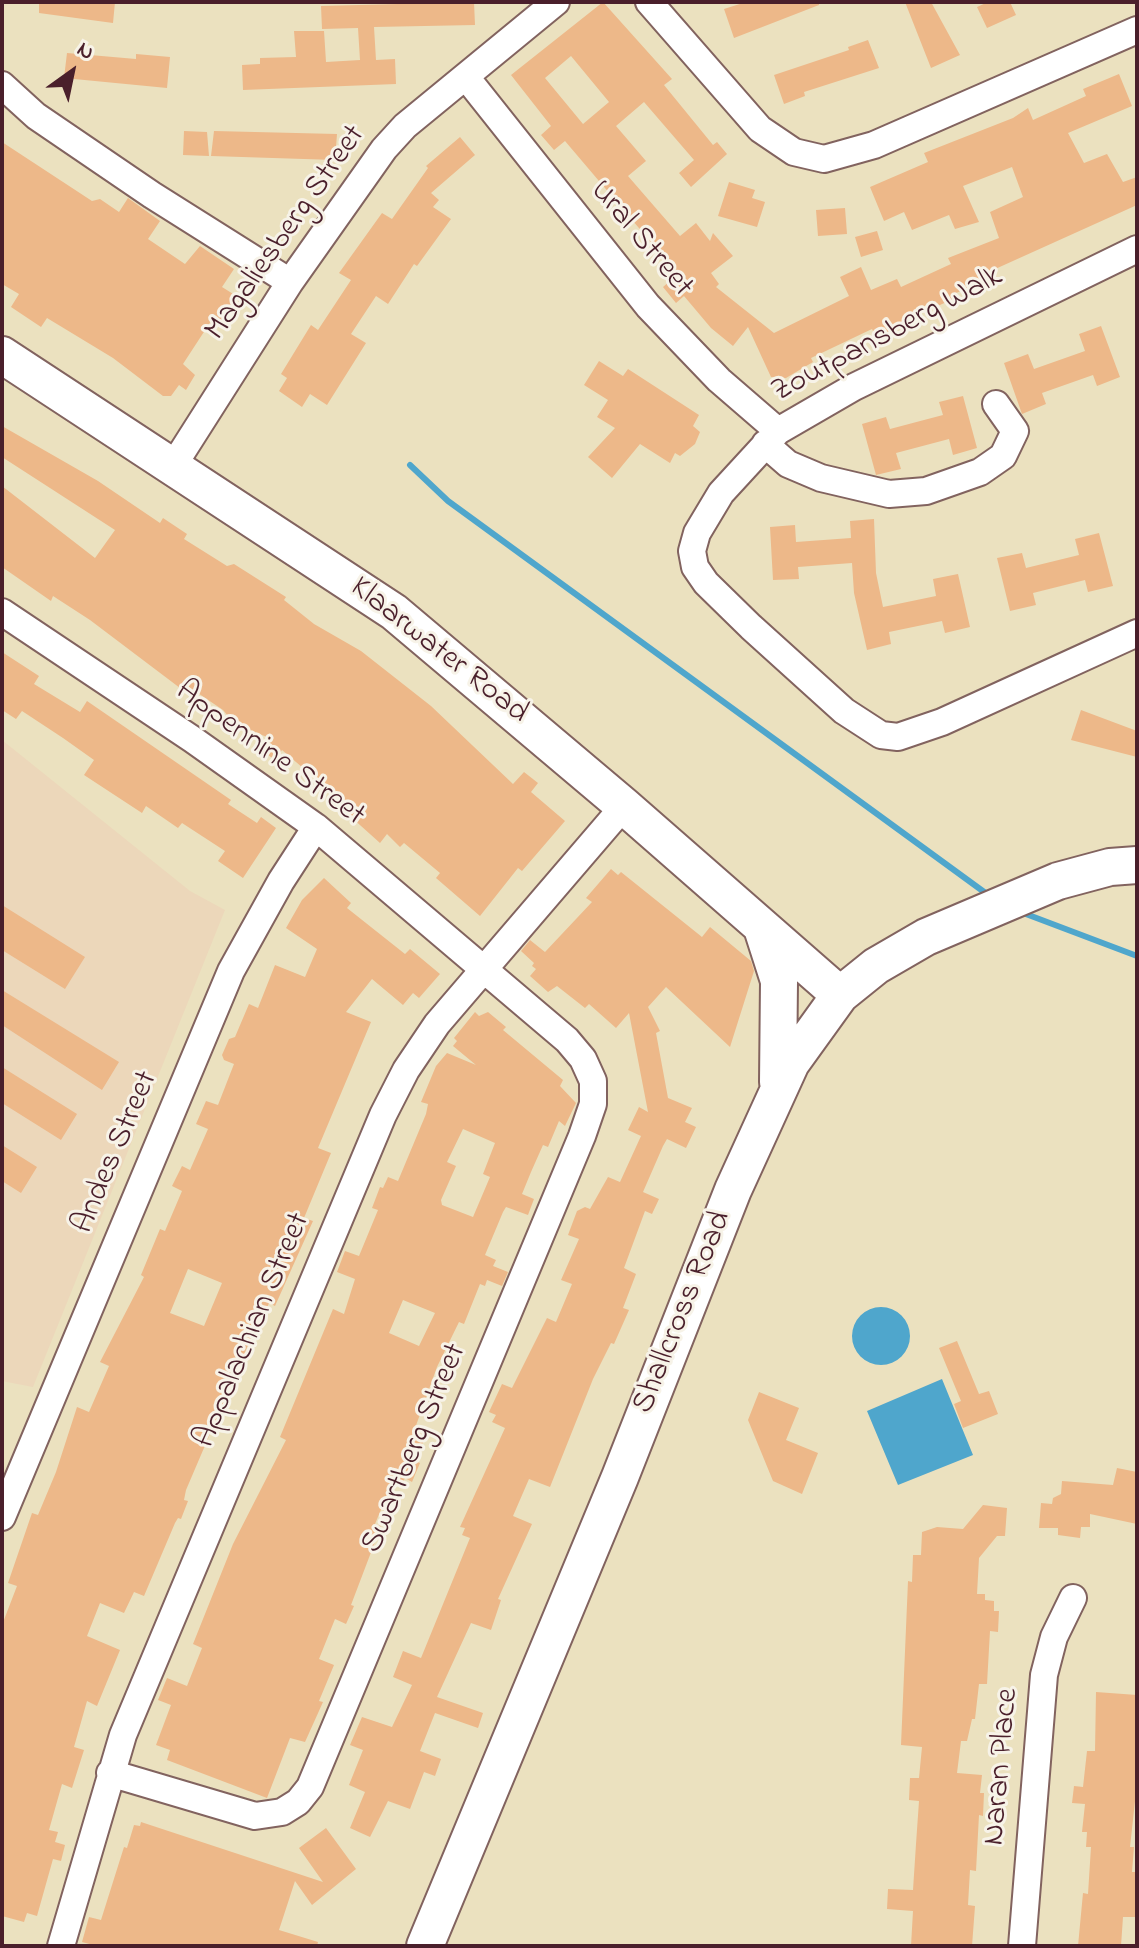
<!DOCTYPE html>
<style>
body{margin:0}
#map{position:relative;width:1139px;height:1948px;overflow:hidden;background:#ebe1bf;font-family:"Indie Flower",sans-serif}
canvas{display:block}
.frame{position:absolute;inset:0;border:4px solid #4a1f2b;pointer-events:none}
.north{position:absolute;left:32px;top:32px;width:80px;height:80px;-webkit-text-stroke:6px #f7f3e8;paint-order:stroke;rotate:33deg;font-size:22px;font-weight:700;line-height:32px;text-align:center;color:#4a1f2b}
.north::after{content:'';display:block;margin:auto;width:28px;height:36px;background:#4a1f2b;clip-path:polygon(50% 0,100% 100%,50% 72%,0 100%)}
</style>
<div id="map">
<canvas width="1139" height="1948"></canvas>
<div class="frame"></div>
<div class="north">N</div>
</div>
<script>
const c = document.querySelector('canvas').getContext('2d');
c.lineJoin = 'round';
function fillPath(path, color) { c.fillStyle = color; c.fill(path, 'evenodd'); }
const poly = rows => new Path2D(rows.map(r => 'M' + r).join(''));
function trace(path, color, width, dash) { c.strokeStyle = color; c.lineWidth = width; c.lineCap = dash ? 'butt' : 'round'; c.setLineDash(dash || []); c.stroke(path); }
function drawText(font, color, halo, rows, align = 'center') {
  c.font = font + ' "Indie Flower",sans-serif'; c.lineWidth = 6; c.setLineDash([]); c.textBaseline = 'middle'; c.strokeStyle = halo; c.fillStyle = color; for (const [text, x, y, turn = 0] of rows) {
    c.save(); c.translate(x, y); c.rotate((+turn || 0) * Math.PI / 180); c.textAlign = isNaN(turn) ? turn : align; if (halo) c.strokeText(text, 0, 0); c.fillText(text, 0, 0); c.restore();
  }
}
fillPath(poly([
 [2,740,190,891,225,910,33,1387,2,1381]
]), '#ecd7ba');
fillPath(poly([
 '852 1336a29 29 0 1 1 58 0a29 29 0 1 1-58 0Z',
 [942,1379,973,1455,898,1485,867,1411]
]), '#4fa6cc');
trace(poly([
 [410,465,448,501,991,897],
 [1018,911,1137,956]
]), '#4fa6cc', 6);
fillPath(poly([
 [39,2,115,2,113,23,39,13],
 [474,2,475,25,374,27,376,60,395,59,396,84,243,90,242,65,260,64,260,58,296,57,294,31,324,31,326,62,360,60,358,28,322,29,321,6],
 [603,2,672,79,664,85,713,145,717,142,727,154,691,187,679,173,694,160,644,102,616,126,646,161,628,176,680,236,696,223,710,241,713,233,733,256,711,273,719,284,716,287,774,333,849,296,840,277,861,267,871,290,897,279,901,287,951,264,948,258,999,238,990,212,1023,197,1012,167,963,186,979,222,955,229,949,215,912,230,904,212,884,221,870,187,928,162,924,153,1013,118,1028,108,1033,120,1086,96,1083,89,1119,74,1132,106,1068,133,1084,163,1107,154,1123,182,1137,177,1137,205,993,270,995,277,956,293,958,297,906,320,877,339,872,329,811,358,813,362,786,378,771,377,748,327,733,346,711,328,684,296,676,303,663,287,678,274,565,141,554,150,541,135,551,126,511,75],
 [571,56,609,102,583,124,545,78],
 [746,2,819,2,819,5,734,38,724,9],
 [905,2,931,2,960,55,931,68],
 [988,2,1010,2,1016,15,987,28,977,7],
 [868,40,879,68,804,92,805,96,784,104,774,75,849,50,848,47],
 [67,53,136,59,136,54,170,57,167,88,64,78],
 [184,131,207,132,209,156,183,155],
 [214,131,337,134,335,160,211,156],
 [460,137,475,155,431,193,439,200,433,207,451,219,417,266,414,264,388,304,376,296,351,334,366,343,327,405,310,394,302,407,279,391,287,378,281,374,311,325,318,330,351,280,339,273,382,213,392,219,428,168,426,166],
 [2,142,92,201,100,199,119,212,128,198,160,221,148,239,185,264,200,246,234,269,222,287,238,297,220,323,213,318,183,364,195,375,186,390,179,385,171,396,163,396,113,358,47,318,41,327,11,307,19,294,2,284],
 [729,182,755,190,752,198,765,202,757,227,718,216],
 [845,208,847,234,818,236,816,210],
 [877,231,883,250,861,257,855,237],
 [1101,326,1120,377,1097,386,1093,375,1042,393,1046,404,1022,414,1004,363,1028,354,1034,369,1085,351,1079,334],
 [599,361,623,376,628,369,699,415,693,426,700,432,695,444,680,456,675,453,670,463,640,444,612,478,588,457,615,428,597,417,608,400,584,385],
 [963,396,977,448,953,455,949,439,896,453,901,469,876,475,862,424,886,417,890,429,943,415,939,402],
 [2,426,98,481,160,523,163,518,187,534,184,539,227,566,234,564,286,597,284,600,314,624,361,651,431,706,513,784,524,772,538,783,531,792,565,821,522,871,518,868,480,916,436,878,440,873,404,843,400,847,387,834,380,843,341,808,346,801,311,772,310,774,282,750,275,760,261,750,269,738,234,723,223,710,183,683,180,688,90,620,53,596,51,601,2,567,2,486,95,558,115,530,2,457],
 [874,519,876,573,883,607,936,596,933,579,958,574,970,627,945,633,942,621,889,632,891,644,867,650,854,593,852,563,798,567,799,579,773,580,770,527,795,525,796,542,851,538,850,521],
 [1099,533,1113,586,1088,592,1085,580,1033,593,1036,605,1010,611,997,558,1022,553,1026,568,1079,555,1075,539],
 [2,652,39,676,34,684,80,712,87,701,231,800,228,804,257,823,261,817,276,828,243,878,218,861,225,851,182,823,178,828,146,806,142,813,84,775,94,760,63,738,22,711,16,719,2,710],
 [1081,710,1137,731,1137,757,1071,740],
 [611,869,618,875,621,872,702,937,710,927,751,961,754,971,730,1047,666,987,648,1007,660,1031,656,1033,668,1098,692,1108,685,1122,696,1127,686,1148,667,1139,663,1146,643,1192,659,1199,652,1214,645,1211,624,1268,636,1274,623,1308,629,1310,614,1344,611,1343,593,1379,550,1487,529,1479,513,1516,532,1524,498,1599,501,1600,491,1630,471,1623,437,1697,483,1713,478,1728,435,1713,420,1751,441,1759,435,1776,424,1772,410,1809,388,1801,370,1837,350,1828,365,1792,349,1785,363,1750,350,1745,362,1717,392,1727,412,1685,393,1677,403,1651,421,1658,470,1538,462,1535,465,1528,460,1527,505,1428,492,1422,496,1415,489,1412,502,1384,512,1388,547,1318,556,1322,572,1284,561,1280,579,1239,568,1235,577,1211,585,1207,590,1209,608,1177,620,1182,641,1136,628,1130,639,1107,648,1112,629,1013,616,1028,589,1004,585,1008,557,986,548,992,530,976,536,969,532,966,534,963,521,951,530,940,545,952,592,902,586,898],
 [324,878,351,903,347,908,405,954,410,949,440,974,419,998,413,993,403,1005,372,979,346,1012,371,1022,318,1148,331,1153,304,1218,313,1221,275,1306,269,1303,257,1332,254,1331,186,1490,184,1500,188,1501,181,1519,178,1518,175,1523,144,1596,134,1592,124,1613,100,1603,87,1636,120,1650,97,1706,87,1701,74,1747,84,1750,72,1788,62,1784,49,1830,58,1832,55,1842,65,1845,61,1861,53,1859,37,1916,27,1913,24,1922,2,1916,2,1625,17,1586,8,1583,32,1513,38,1515,56,1472,77,1407,89,1412,109,1366,100,1362,144,1277,141,1275,160,1229,165,1231,182,1191,172,1186,182,1166,190,1170,208,1129,196,1124,206,1101,218,1105,234,1064,224,1060,222,1055,229,1039,235,1037,249,1004,258,1008,275,965,305,977,317,949,286,928,302,900],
 [188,1269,222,1283,204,1326,170,1313],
 [2,905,85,957,65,989,2,950],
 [2,990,119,1062,102,1090,2,1025],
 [475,1012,479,1016,488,1012,506,1027,503,1030,563,1080,560,1086,576,1103,565,1126,559,1121,548,1147,543,1145,531,1172,522,1194,534,1199,528,1215,506,1207,503,1212,485,1255,496,1260,493,1266,508,1272,502,1286,487,1280,485,1286,480,1284,464,1324,459,1322,437,1367,414,1431,426,1436,415,1461,420,1463,412,1482,405,1478,401,1487,392,1483,375,1524,381,1526,351,1605,354,1606,346,1624,335,1619,319,1659,334,1665,319,1701,323,1702,305,1742,290,1738,267,1798,167,1760,170,1750,156,1745,171,1705,158,1700,167,1678,187,1686,202,1648,193,1644,233,1544,286,1440,280,1437,333,1309,344,1314,355,1279,337,1272,345,1251,359,1256,378,1210,372,1208,380,1187,383,1188,388,1177,398,1181,426,1114,428,1104,421,1102,436,1066,447,1053,476,1065,453,1046,457,1041,454,1038],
 [463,1129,495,1143,483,1174,490,1177,473,1217,442,1205,441,1200,456,1166,447,1162],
 [403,1300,435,1313,419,1346,389,1333],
 [2,1067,77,1114,61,1140,2,1103],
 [2,1145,37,1167,21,1193,2,1181],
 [957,1341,979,1394,989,1391,998,1414,963,1428,954,1404,961,1401,939,1348],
 [759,1392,799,1408,786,1440,818,1453,802,1494,773,1481,748,1420],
 [1117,1468,1137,1472,1137,1524,1090,1514,1090,1527,1081,1527,1080,1538,1058,1535,1058,1528,1039,1528,1041,1503,1052,1504,1053,1498,1061,1494,1062,1481,1113,1485],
 [983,1505,1007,1508,1005,1536,997,1536,979,1558,977,1594,985,1594,985,1600,994,1601,994,1611,999,1611,998,1632,990,1631,987,1684,979,1684,975,1719,972,1719,967,1741,961,1741,957,1773,982,1775,980,1793,984,1793,983,1816,979,1815,976,1871,970,1870,968,1905,975,1906,972,1946,911,1946,913,1911,887,1909,888,1889,913,1890,916,1844,919,1801,909,1800,910,1778,919,1778,922,1747,901,1745,908,1581,912,1582,913,1555,921,1555,922,1532,937,1527,963,1529],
 [1096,1692,1137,1695,1137,1783,1130,1847,1134,1847,1132,1872,1137,1872,1137,1917,1123,1917,1121,1946,1078,1946,1083,1893,1088,1894,1091,1847,1086,1847,1087,1832,1082,1832,1085,1804,1072,1803,1074,1786,1083,1787,1087,1751,1095,1751],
 [141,1822,323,1882,299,1848,326,1828,356,1869,312,1905,295,1881,279,1930,318,1942,317,1946,97,1946,82,1942,89,1917,101,1920,124,1847,127,1848,134,1825,140,1826]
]), '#edb889');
const street = poly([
 [649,2,760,129,794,152,824,159,874,145,1137,30],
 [466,77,648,306,719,380,778,431],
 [2,85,36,116,152,195,290,282],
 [1137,249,854,387,778,431,721,493,697,533,692,551,695,567,706,583,751,627,844,711,881,735,898,737,942,722,1137,633],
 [765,444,788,464,821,478,889,494,926,491,980,472,1003,456,1015,431,996,404],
 [173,466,290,282,384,149,405,126,556,2],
 [2,612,192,739,316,827,567,1040,583,1059,593,1081,593,1104,582,1136,310,1787,298,1802,282,1812,255,1816,110,1773],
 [2,1517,231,971,281,881,316,827],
 [61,1946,123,1735,383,1115,406,1070,437,1024,624,806],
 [1022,1946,1044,1675,1054,1637,1073,1598]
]);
const secondary = poly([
 [2,355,394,612,624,806,840,995],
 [762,928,779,981,778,1082],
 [425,1946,620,1477,733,1190,791,1063,840,995,876,966,926,937,1058,881,1110,867,1137,865]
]);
trace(street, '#82635f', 30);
trace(secondary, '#82635f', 40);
trace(street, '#fff', 26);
trace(secondary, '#fff', 36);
drawText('32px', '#4a1f2b', '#f7f3e8', [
 ["Magaliesberg Street",287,234,-55],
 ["Ural Street",640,240,50],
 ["Zoutpansberg Walk",888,336,-28],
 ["Klaarwater Road",438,652,38],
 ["Appennine Street",269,755,36],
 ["Andes Street",117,1153,-67],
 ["Shallcross Road",684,1313,-68],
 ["Appalachian Street",254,1331,-67],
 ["Swartberg Street",416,1449,-67],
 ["Naran Place",1003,1767,-85]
]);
</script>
